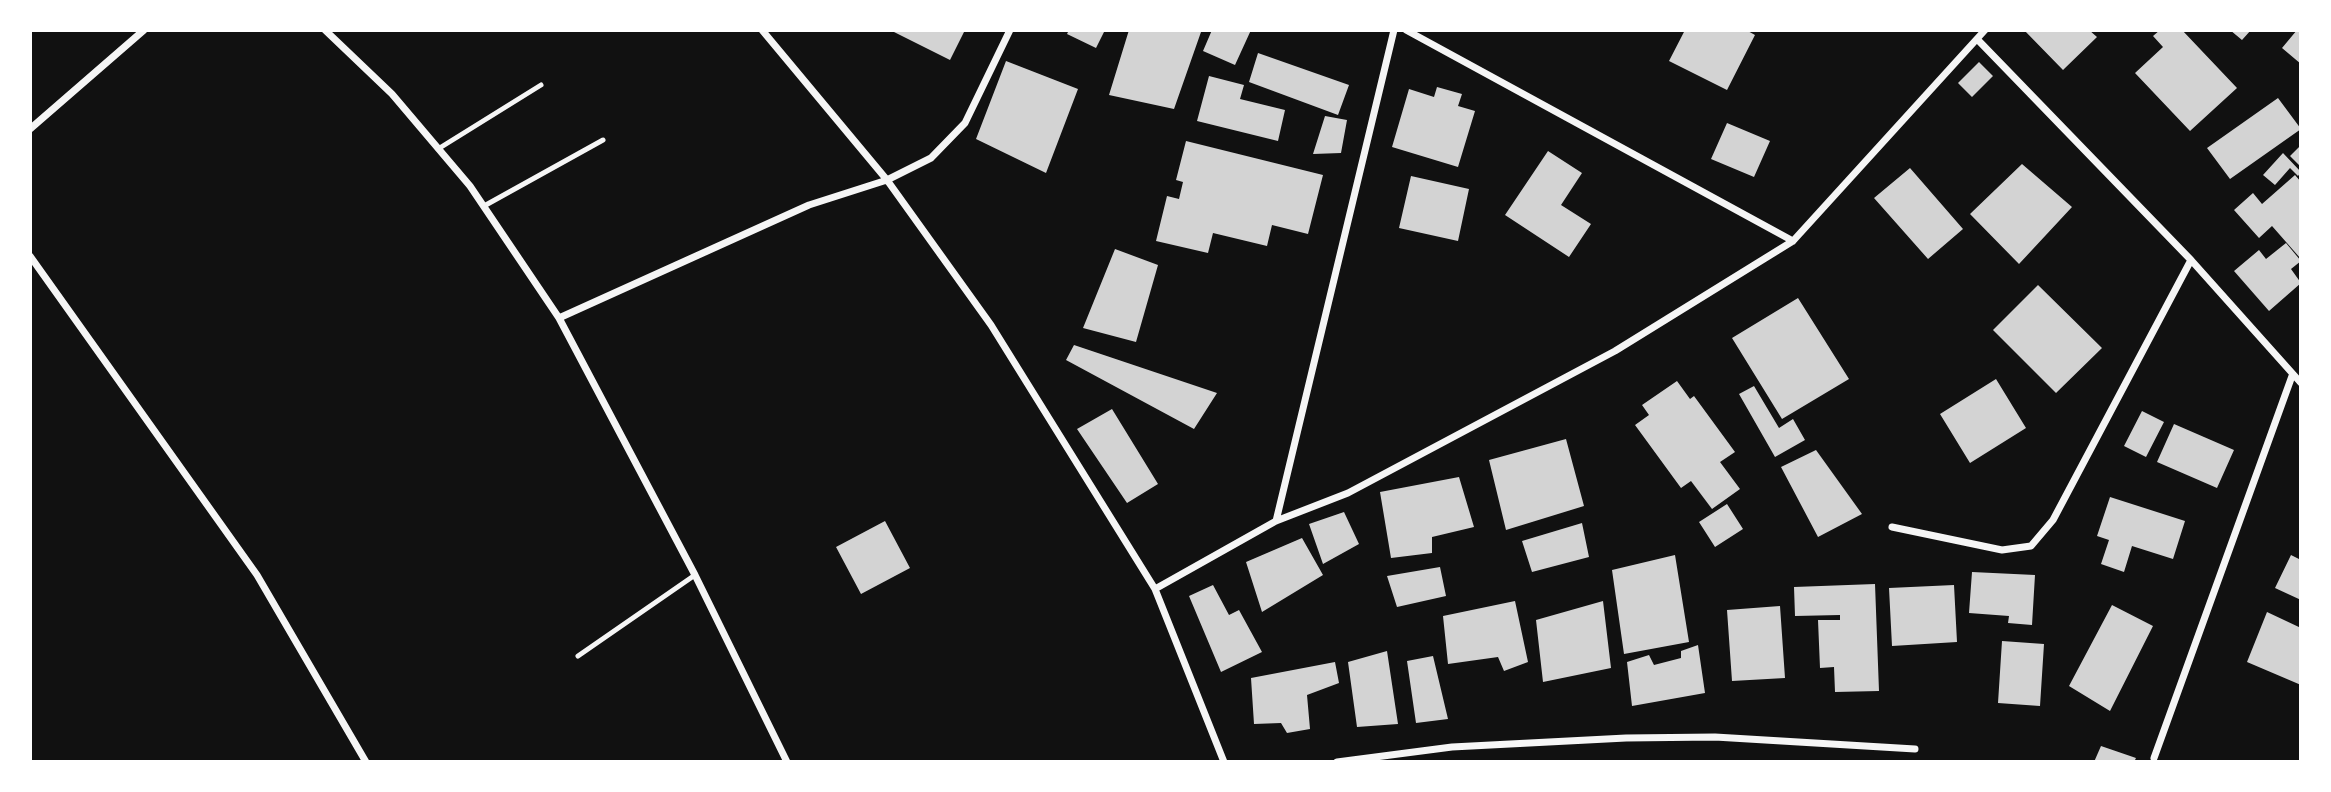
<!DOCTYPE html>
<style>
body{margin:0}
#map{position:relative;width:2331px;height:792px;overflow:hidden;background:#111;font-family:"PT Serif",serif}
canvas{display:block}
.frame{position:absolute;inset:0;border:32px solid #fff;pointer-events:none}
</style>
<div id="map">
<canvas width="2331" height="792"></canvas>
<div class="frame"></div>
</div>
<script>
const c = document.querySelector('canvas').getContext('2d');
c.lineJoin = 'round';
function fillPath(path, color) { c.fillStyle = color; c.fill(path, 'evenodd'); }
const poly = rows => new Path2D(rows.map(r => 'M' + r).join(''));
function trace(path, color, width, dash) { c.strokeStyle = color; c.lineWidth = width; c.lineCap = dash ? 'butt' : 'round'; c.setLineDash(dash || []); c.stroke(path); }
fillPath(poly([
 [896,30,965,30,950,60,894,32],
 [1069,30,1105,30,1096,48,1067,34],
 [1129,30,1201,32,1174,109,1109,95],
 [1212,30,1251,30,1235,65,1203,51],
 [1685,30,1746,30,1755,35,1727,90,1669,61],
 [2024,30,2089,30,2097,37,2063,70],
 [2160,30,2182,30,2237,88,2190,131,2135,73,2163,47,2153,36],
 [2230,30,2251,30,2242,40],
 [2297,30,2301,30,2301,64,2282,48],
 [1258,53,1349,85,1338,115,1249,82],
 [1006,61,1078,89,1046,173,976,139],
 [1979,62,1993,76,1972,97,1958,83],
 [1209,76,1244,85,1240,99,1285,110,1278,141,1197,121],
 [1437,87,1462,94,1458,106,1475,111,1458,167,1392,147,1409,89,1434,97],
 [2278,98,2301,129,2230,179,2207,148],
 [1325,116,1347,120,1341,153,1313,154],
 [1727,123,1770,141,1754,177,1711,159],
 [1186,141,1323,175,1308,234,1272,225,1267,246,1213,233,1208,253,1156,241,1167,196,1179,199,1183,182,1176,180],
 [2301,145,2301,167,2290,156],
 [1548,151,1582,173,1561,205,1591,224,1569,257,1505,215],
 [2283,153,2301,172,2298,176,2290,168,2275,185,2263,175],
 [2022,164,2072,207,2019,264,1970,214],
 [1910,168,1963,229,1928,259,1874,198],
 [2295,175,2301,182,2301,259,2272,226,2259,238,2234,210,2253,193,2262,204],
 [1411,176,1469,189,1458,241,1399,228],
 [2286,243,2301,261,2291,269,2301,283,2269,311,2234,271,2259,250,2266,259],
 [1115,249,1158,265,1136,342,1083,328],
 [2038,285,2102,348,2056,393,1993,330],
 [1798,298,1849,379,1782,419,1732,338],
 [1074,345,1217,393,1194,429,1066,360],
 [1996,379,2026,428,1970,463,1940,414],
 [1677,381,1690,399,1694,396,1735,452,1720,462,1740,489,1712,509,1691,481,1681,488,1635,425,1649,415,1642,405],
 [1754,386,1779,428,1793,419,1805,440,1775,457,1739,394],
 [1112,409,1158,484,1127,503,1077,429],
 [2142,411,2164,422,2146,457,2124,446],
 [2174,424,2234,450,2217,488,2157,462],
 [1566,439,1584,506,1506,530,1489,460],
 [1816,450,1862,514,1818,537,1781,467],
 [1459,477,1474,527,1432,537,1432,553,1391,558,1380,492],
 [2110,497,2185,521,2173,559,2132,546,2124,572,2101,564,2109,540,2097,536],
 [1727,504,1743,529,1715,547,1699,522],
 [1344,512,1359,544,1323,564,1309,524],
 [885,521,910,568,861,594,836,547],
 [1582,523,1589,557,1532,572,1522,541],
 [1302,538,1323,575,1262,612,1246,562],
 [1675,555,1689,642,1624,654,1612,570],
 [2291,555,2301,560,2301,600,2275,588],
 [1440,567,1446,596,1397,607,1387,576],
 [1972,572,2035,575,2032,625,2008,623,2009,616,1969,613],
 [1875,584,1879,691,1835,692,1834,667,1820,668,1818,620,1840,620,1840,615,1795,616,1794,587],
 [1213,585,1229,615,1239,610,1262,652,1221,672,1189,596],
 [1954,585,1957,642,1892,646,1889,588],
 [1515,601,1528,662,1504,671,1498,657,1448,664,1443,616],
 [1603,601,1611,668,1543,682,1536,620],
 [2112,605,2153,626,2110,711,2069,686],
 [1780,606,1785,678,1732,681,1727,610],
 [2267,612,2301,628,2301,685,2247,662],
 [2002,641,2044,644,2040,706,1998,703],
 [1698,645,1705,693,1632,706,1627,662,1649,655,1654,665,1681,658,1681,651],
 [1387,651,1398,724,1357,727,1348,662],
 [1433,656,1448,719,1416,723,1407,661],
 [1335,662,1339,683,1307,695,1310,729,1287,733,1281,723,1254,724,1251,678],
 [2101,746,2136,758,2134,762,2094,762]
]), '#d3d3d3');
trace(poly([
 [438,149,541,85],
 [484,206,603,140],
 [578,656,695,575]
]), '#f5f5f5', 5);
trace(poly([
 [325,30,392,94,470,186,559,318,695,575,787,762],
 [762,30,887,180,991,325,1155,589,1224,762],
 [1406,30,1793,241],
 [1978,40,2191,260,2301,383],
 [30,129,144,30],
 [30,256,257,575,366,762],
 [559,318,809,205,887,180,931,158,965,123,1010,30],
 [1276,521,1394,30],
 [1892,527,2002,550,2031,546,2053,520,2191,260],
 [1155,589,1276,521,1348,493,1615,351,1793,241,1985,30],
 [2154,758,2292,376],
 [1337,762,1452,747,1626,738,1715,737,1915,749]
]), '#f5f5f5', 7);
</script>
